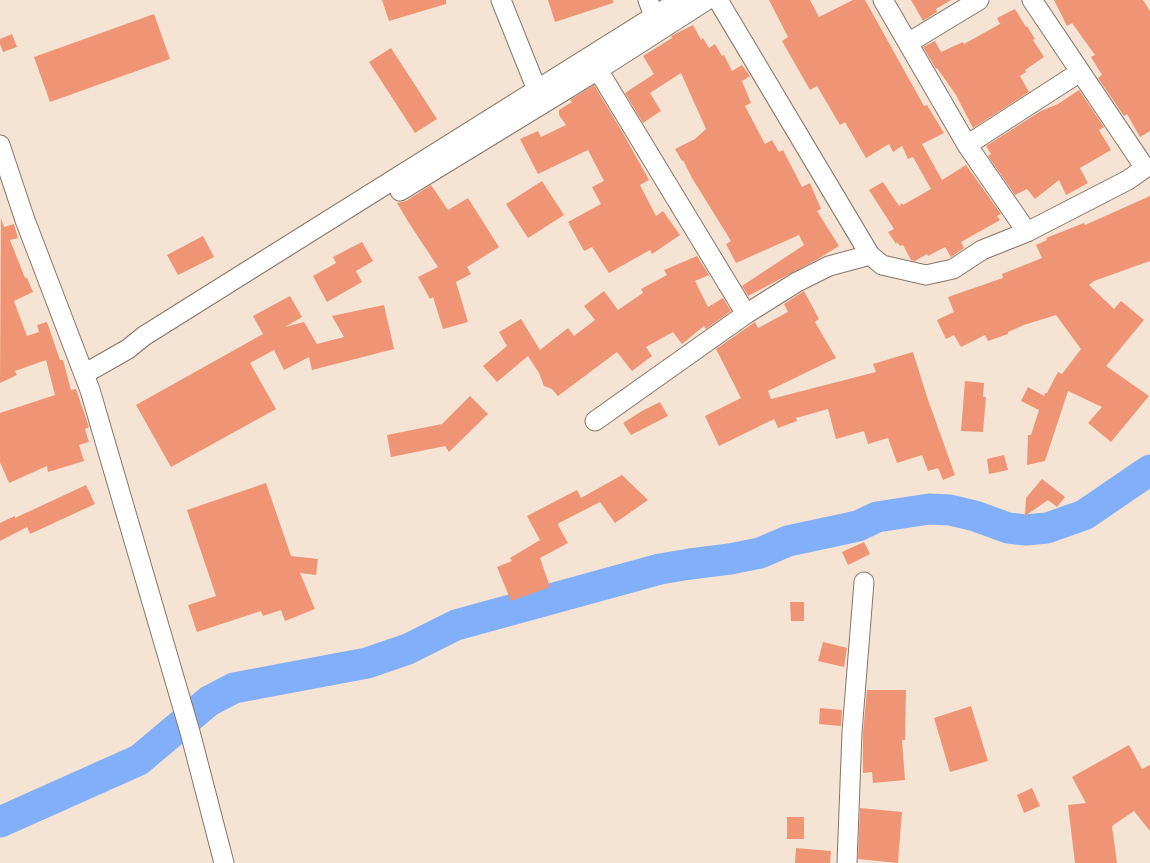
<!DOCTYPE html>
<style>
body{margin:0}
canvas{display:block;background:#f5e3d3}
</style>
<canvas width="1150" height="863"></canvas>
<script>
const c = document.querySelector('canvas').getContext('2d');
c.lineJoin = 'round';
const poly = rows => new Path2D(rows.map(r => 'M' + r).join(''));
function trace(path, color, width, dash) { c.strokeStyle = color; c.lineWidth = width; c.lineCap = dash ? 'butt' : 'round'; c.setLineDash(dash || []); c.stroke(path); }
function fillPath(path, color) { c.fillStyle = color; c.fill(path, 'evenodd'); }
trace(poly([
 [0,822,139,760,209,701,234,688,367,663,408,649,456,625,660,569,690,564,730,559,760,553,788,541,858,526,877,517,929,509,950,510,975,516,1008,528,1026,530,1047,528,1084,515,1150,470]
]), '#82aff9', 31);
fillPath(poly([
 [382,0,446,0,446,4,389,21],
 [548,0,613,0,613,3,555,22],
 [769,0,810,0,819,17,853,0,865,0,924,106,927,105,944,133,922,144,942,180,966,165,1001,214,997,216,1000,220,961,242,964,248,951,257,945,247,928,256,927,254,915,261,911,260,903,245,900,246,897,242,896,244,888,232,894,229,869,190,883,182,899,206,902,203,903,205,931,189,913,157,908,159,902,146,893,152,889,144,866,158,845,122,840,125,817,86,810,90,782,41,788,37],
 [911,0,951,0,936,9,937,12,923,21],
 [1054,0,1143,0,1150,11,1150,131,1140,137,1127,114,1124,116,1098,78,1102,75,1091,57,1095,55,1072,23,1067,26],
 [1015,9,1026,27,1027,26,1035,39,1033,40,1044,57,1025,70,1026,72,1020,76,1029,92,973,128,956,95,937,68,936,69,923,47,935,41,941,52,963,42,964,44,1000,24,997,18],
 [154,14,170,59,50,102,34,57],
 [693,25,701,40,703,38,709,48,715,44,722,56,724,55,732,71,742,65,750,76,742,81,751,103,745,106,765,144,772,140,779,152,783,150,802,187,810,183,821,209,817,211,839,246,818,259,748,296,742,286,804,245,799,235,736,263,726,244,731,241,692,178,683,160,682,161,675,149,695,139,706,129,681,73,650,93,661,111,643,123,625,93,654,74,643,56,672,38,671,36],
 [12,34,17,47,3,52,0,44,0,39],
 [391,48,437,119,415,133,369,62],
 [594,85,624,135,649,180,640,185,656,216,663,211,680,235,652,254,650,250,609,273,592,247,584,251,568,222,601,204,592,187,604,181,588,150,538,174,520,139,538,131,541,137,566,125,559,115,559,110,572,102,570,100],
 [1079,90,1104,127,1099,130,1111,150,1080,168,1088,183,1066,195,1059,180,1035,199,1027,189,1015,195,988,156,991,154,986,146,1041,111,1058,104],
 [542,181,564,215,528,238,506,204],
 [431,185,448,210,468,198,499,247,467,267,471,274,456,282,468,322,443,329,433,297,430,299,418,277,438,267,409,223,397,203,406,201],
 [1150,196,1150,261,1094,281,1089,285,1114,309,1121,301,1144,320,1106,366,1149,396,1111,442,1088,423,1102,407,1068,391,1045,461,1027,465,1028,435,1031,435,1039,410,1021,401,1028,387,1044,396,1045,393,1047,393,1058,372,1062,374,1081,349,1056,315,1024,325,1008,332,1008,334,988,341,985,335,961,347,954,335,946,339,937,320,954,312,948,297,1003,278,1002,274,1042,258,1036,245,1047,240,1046,238,1084,223,1085,225],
 [1,218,4,227,14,224,18,238,10,240,25,278,27,278,33,292,14,301,27,336,39,332,37,325,47,322,60,360,63,360,71,390,76,389,89,427,85,429,89,442,79,445,84,461,48,472,47,466,9,483,0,462,0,413,55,395,46,360,15,371,17,375,0,383],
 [203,236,214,257,178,275,167,255],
 [362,242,373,261,356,271,362,282,327,302,313,276,336,263,333,257],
 [697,256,709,275,695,281,708,307,723,298,731,311,706,329,704,326,682,344,673,332,646,347,652,356,632,371,617,352,558,396,552,389,544,386,539,373,528,356,497,382,483,366,507,346,499,332,521,319,540,350,568,328,574,336,595,320,584,306,604,291,618,310,643,293,641,289,667,275,664,270],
 [804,291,819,319,815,322,836,358,768,391,771,399,876,372,873,364,913,352,927,397,955,475,943,480,938,468,928,471,922,455,897,463,888,438,868,444,864,431,836,439,828,409,796,418,797,421,778,428,774,419,719,446,705,416,741,398,716,349,755,322,758,328,788,312,784,304],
 [290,296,302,317,285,327,304,322,317,344,344,337,332,316,384,305,394,349,312,370,309,357,284,370,274,350,250,363,276,409,171,467,136,405,263,334,253,316],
 [965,381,984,383,983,397,986,397,983,432,961,431],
 [470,396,488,414,449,452,445,446,391,457,387,435,442,424],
 [660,402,668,416,631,435,623,423,642,411],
 [1004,455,1008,470,989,474,987,459],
 [622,475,648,500,615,523,600,502,559,523,558,525,568,543,540,558,550,587,511,601,497,567,512,561,510,558,540,540,527,516,577,490,581,498],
 [1042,479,1065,497,1057,507,1048,500,1025,516,1026,498],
 [266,483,291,556,318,559,316,575,300,573,315,609,285,621,281,610,263,616,261,611,197,632,188,605,216,596,187,510],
 [86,485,95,504,30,534,27,527,0,541,0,523,15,516,15,518],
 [864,542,870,554,848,565,842,552],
 [790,602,804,602,804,621,791,621],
 [823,642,847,648,844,667,818,661],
 [867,690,906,690,905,740,902,740,905,780,873,783,872,772,863,773,863,733],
 [971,706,988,761,950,772,934,718],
 [820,708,842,710,841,726,819,724],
 [1129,745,1142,769,1150,765,1150,831,1134,811,1112,826,1117,863,1075,863,1068,805,1086,803,1072,777],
 [1032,788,1040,806,1024,813,1017,795],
 [860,808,902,812,898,863,858,859],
 [787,817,804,817,804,839,787,839],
 [796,848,831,851,830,863,795,863]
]), '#ef9575');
const minor = poly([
 [501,0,537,90],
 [648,0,654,16],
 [718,0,870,255],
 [883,0,967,145,1027,232],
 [908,43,979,0],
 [598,70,746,314],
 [0,145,25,220,90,390,190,732,224,863],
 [967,145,1080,72],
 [400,191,598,70,707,0],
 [84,374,128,349,144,336,680,0],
 [595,421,746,314,797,282,829,266,870,255,882,265,926,275,953,269,982,250,1027,232,1128,180,1145,168,1032,0],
 [847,863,852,732,864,582]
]);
trace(minor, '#867668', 21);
trace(minor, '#fff', 19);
</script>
